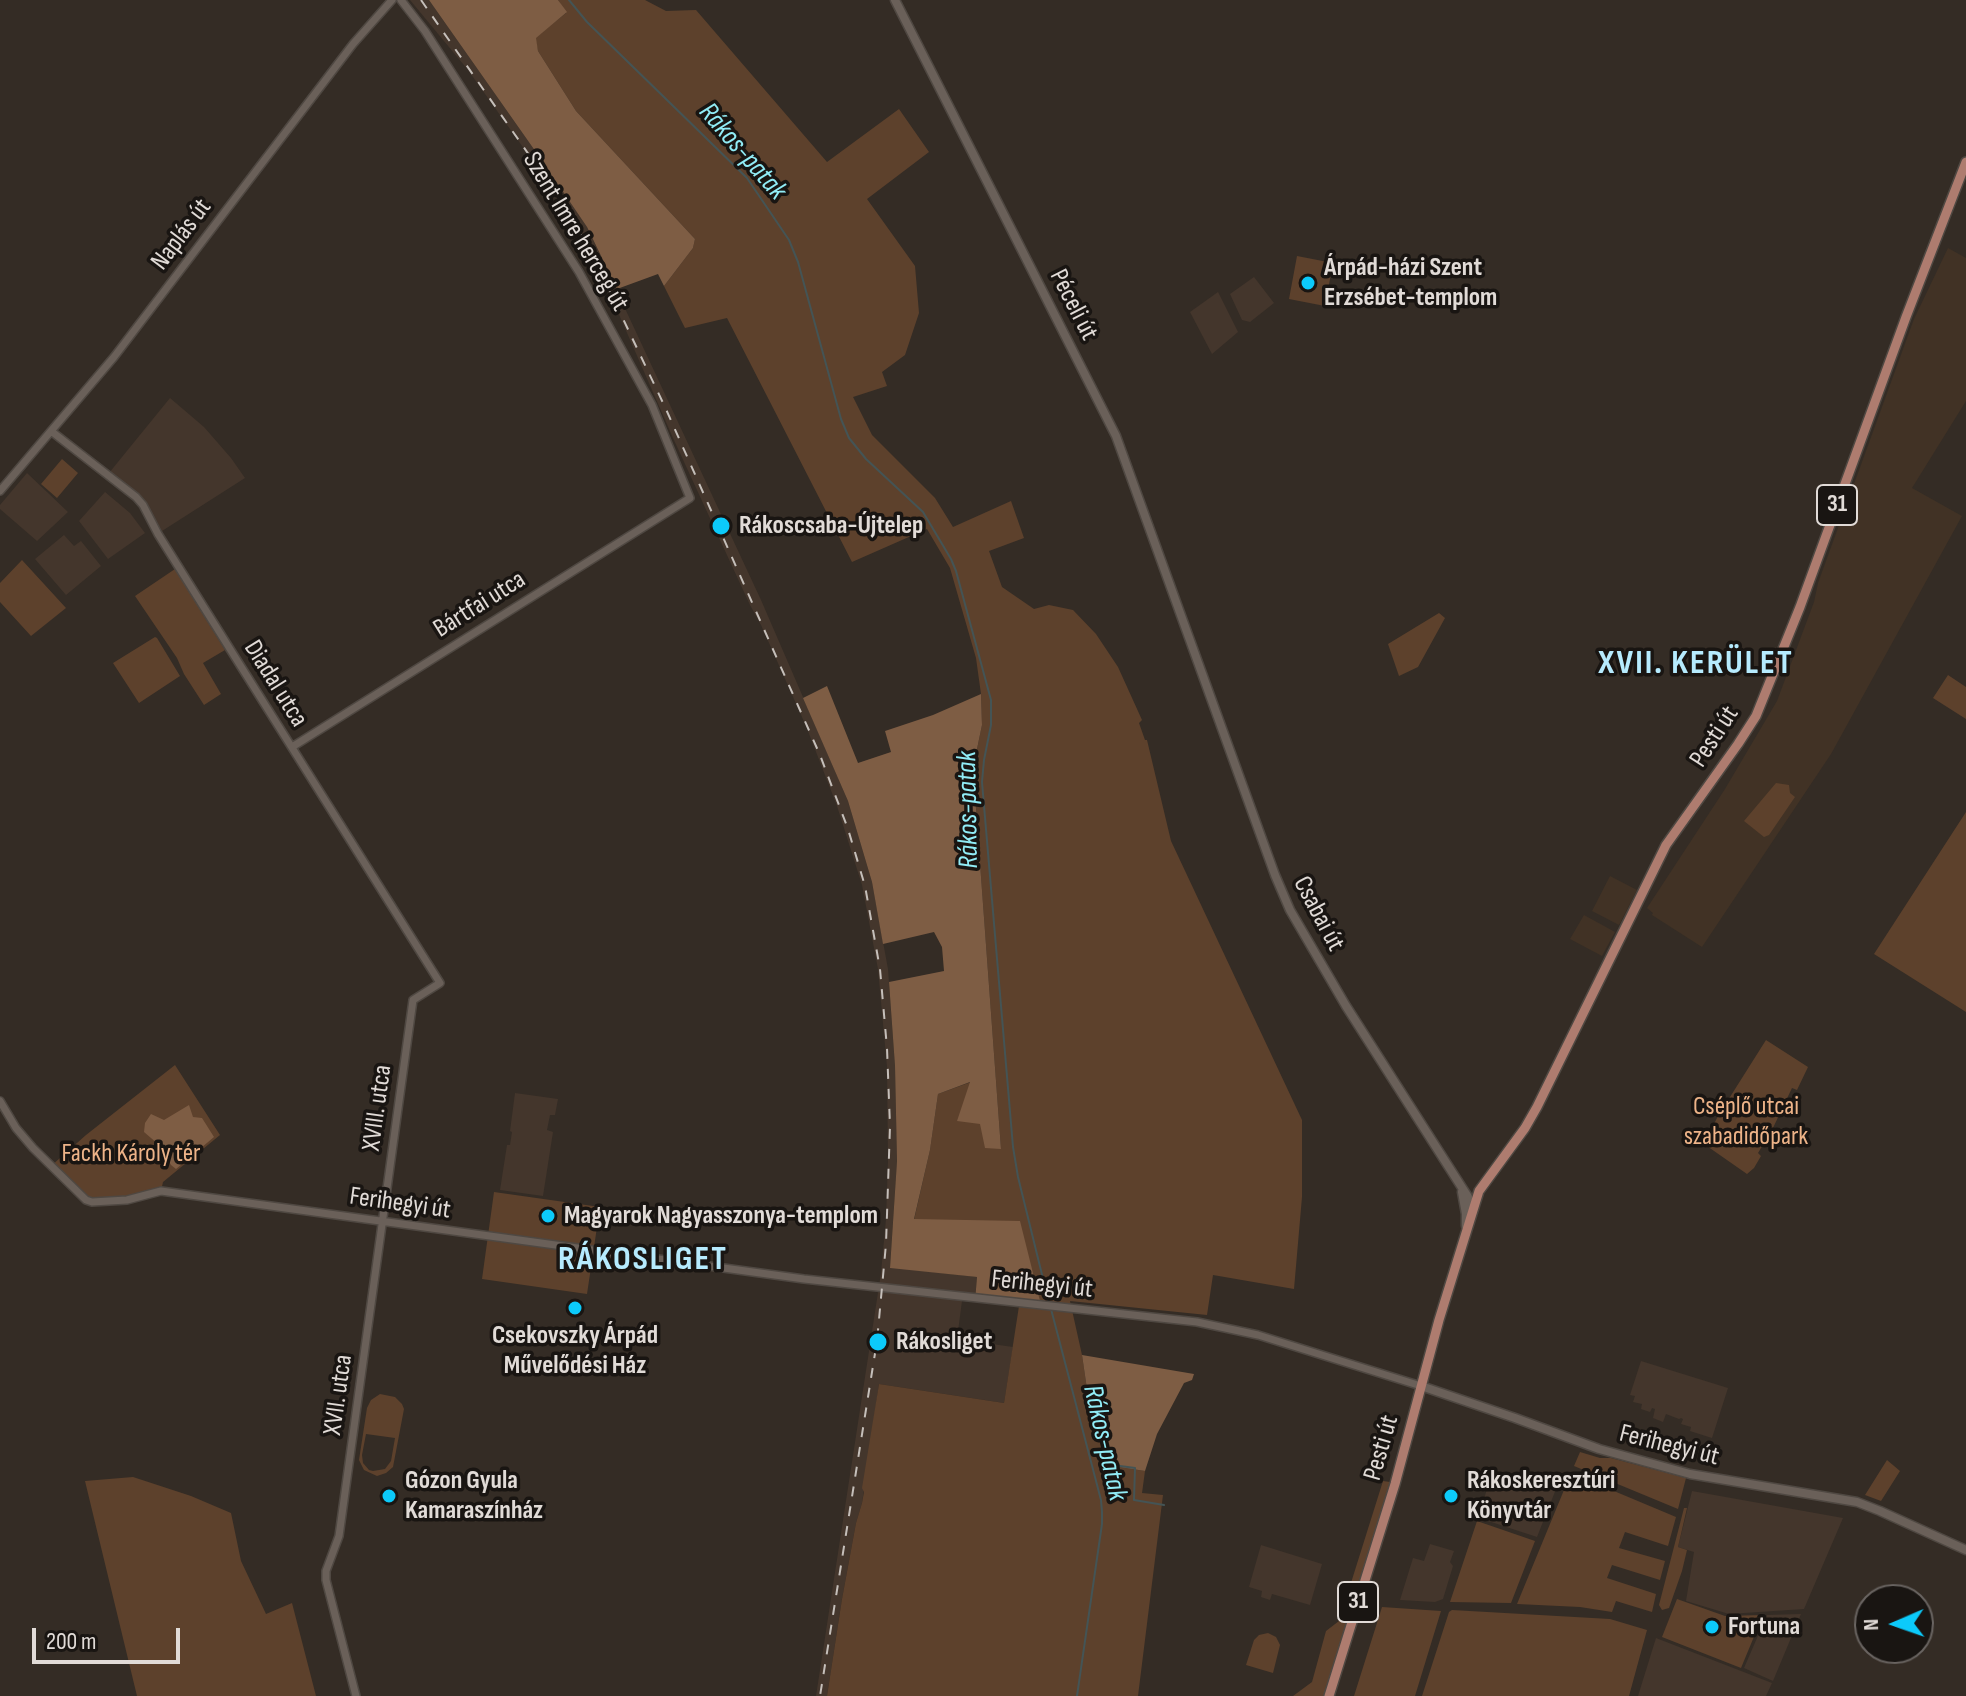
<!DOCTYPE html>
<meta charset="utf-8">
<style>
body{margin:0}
#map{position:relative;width:1966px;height:1696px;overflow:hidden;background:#342c25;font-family:"Sofia Sans Condensed",sans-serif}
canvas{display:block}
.north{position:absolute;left:1854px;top:1584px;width:80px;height:80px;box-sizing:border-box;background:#191512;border:2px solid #696461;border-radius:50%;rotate:268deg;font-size:22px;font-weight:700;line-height:32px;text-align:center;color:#e1dbd7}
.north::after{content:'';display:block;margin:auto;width:28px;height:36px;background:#0ccafa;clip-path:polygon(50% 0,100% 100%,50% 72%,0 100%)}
.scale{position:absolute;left:32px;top:1628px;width:148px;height:36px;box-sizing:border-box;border:4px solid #e1dbd7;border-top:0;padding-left:10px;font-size:24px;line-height:28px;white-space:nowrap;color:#e1dbd7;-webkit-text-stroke:6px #191512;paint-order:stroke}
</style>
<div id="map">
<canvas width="1966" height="1696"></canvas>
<div class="north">N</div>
<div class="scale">200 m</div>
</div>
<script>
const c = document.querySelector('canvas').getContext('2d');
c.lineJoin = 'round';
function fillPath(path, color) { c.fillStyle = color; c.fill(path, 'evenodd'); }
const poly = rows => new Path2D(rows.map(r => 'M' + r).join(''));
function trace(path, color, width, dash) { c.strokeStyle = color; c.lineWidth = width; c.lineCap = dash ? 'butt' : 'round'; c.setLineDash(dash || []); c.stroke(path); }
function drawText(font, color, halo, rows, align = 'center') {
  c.font = font + ' "Sofia Sans Condensed",sans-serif'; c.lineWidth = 7; c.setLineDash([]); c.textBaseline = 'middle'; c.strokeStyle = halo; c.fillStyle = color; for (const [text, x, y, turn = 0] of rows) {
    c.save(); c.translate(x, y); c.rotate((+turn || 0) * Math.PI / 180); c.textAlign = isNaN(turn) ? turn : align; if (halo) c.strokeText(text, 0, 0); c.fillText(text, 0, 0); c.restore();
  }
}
fillPath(poly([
 [1948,248,1966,258,1966,401,1912,488,1962,516,1831,754,1702,947,1652,915,1653,913,1647,908,1725,789,1777,701,1814,602,1818,583,1914,319],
 [1610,876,1637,890,1619,925,1592,911],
 [1584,915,1615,932,1602,956,1570,939]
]), '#413225');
fillPath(poly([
 [410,0,429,0,538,155,587,227,761,600,848,801,872,882,888,969,895,1066,897,1161,890,1267,977,1277,975,1301,962,1301,957,1339,1013,1347,1004,1403,879,1384,862,1503,856,1523,842,1599,827,1696,816,1696,881,1273,886,1219,888,1160,887,1067,878,969,862,885,837,806,806,726,761,625,750,605,673,438,610,294,578,234,537,167,468,70],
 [1254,277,1274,303,1250,322,1242,320,1230,294],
 [1218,292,1238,332,1212,354,1190,312],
 [170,398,204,427,231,458,245,478,162,531,143,499,109,473],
 [27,473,68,512,37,541,0,509,0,505],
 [105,492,130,513,145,533,108,559,79,521],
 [64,535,74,546,81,541,101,566,66,595,35,559],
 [515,1093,558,1099,555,1115,550,1115,547,1130,553,1132,543,1196,500,1190,507,1145,510,1145,512,1132,510,1131],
 [1641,1361,1728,1388,1712,1438,1690,1431,1691,1427,1681,1424,1683,1419,1681,1418,1679,1419,1666,1414,1663,1422,1653,1418,1655,1409,1652,1408,1650,1412,1641,1409,1642,1404,1633,1402,1635,1396,1630,1395],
 [1492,1470,1556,1489,1537,1537,1479,1518],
 [1692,1491,1843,1518,1804,1609,1729,1614,1686,1601,1694,1552,1678,1547],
 [1430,1544,1454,1551,1450,1562,1453,1566,1443,1599,1435,1602,1400,1600,1413,1558,1424,1561],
 [1261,1545,1322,1564,1310,1605,1272,1594,1270,1600,1261,1597,1262,1591,1249,1587],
 [1801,1614,1773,1681,1744,1668,1767,1615],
 [1656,1638,1772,1683,1766,1696,1638,1696]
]), '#44362c');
fillPath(poly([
 [558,0,645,0,666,11,696,10,827,162,899,109,929,152,867,199,915,266,919,313,905,355,882,372,887,386,853,397,872,435,935,498,953,527,1011,501,1024,538,989,551,1002,587,1034,609,1049,605,1073,610,1096,634,1118,667,1142,720,1139,723,1145,740,1147,740,1171,841,1302,1120,1302,1197,1294,1289,1213,1275,1207,1315,1070,1301,1082,1355,1087,1389,1106,1465,1145,1471,1142,1493,1163,1495,1138,1696,827,1696,842,1599,856,1523,862,1503,864,1492,862,1488,879,1384,1004,1403,1019,1306,1042,1308,914,1220,930,1150,938,1094,971,1082,980,1123,1001,1149,973,768,982,725,981,694,976,658,950,568,927,529,852,562,727,318,685,328,664,286,693,248,695,239,576,111,538,51,535,38,566,13],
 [1297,256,1333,263,1325,306,1289,299],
 [62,459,78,473,57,498,41,484],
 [22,560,66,608,31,636,0,602,0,583],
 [175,569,225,650,203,663,221,694,204,705,184,674,177,658,135,596],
 [1439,613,1445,618,1418,667,1399,676,1388,644],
 [155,637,157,638,180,676,139,703,113,663],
 [1948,675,1966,687,1966,719,1933,698],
 [1776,783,1789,785,1790,793,1795,797,1769,835,1764,837,1744,821],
 [1966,812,1966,1012,1874,954],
 [1766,1040,1808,1067,1797,1090,1792,1088,1772,1130,1758,1153,1761,1156,1754,1168,1747,1174,1704,1144,1718,1116],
 [175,1065,220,1135,163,1182,161,1191,141,1197,92,1202,51,1166,86,1135],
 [494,1192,600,1207,587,1294,482,1279],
 [380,1394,395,1397,402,1404,404,1409,393,1467,386,1473,377,1476,364,1470,359,1460,367,1408,371,1400],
 [366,1434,395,1438,391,1461,385,1469,373,1471,369,1470,363,1463,362,1455],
 [1580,1452,1600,1458,1611,1458,1686,1478,1678,1509,1574,1466],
 [1887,1460,1900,1471,1881,1501,1865,1495],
 [1571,1473,1676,1517,1668,1546,1625,1532,1619,1548,1665,1561,1660,1580,1612,1565,1607,1578,1656,1594,1652,1612,1616,1601,1612,1612,1580,1607,1517,1604],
 [133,1477,191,1496,231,1513,241,1561,266,1614,292,1603,316,1696,137,1696,85,1481],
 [1383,1481,1390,1482,1325,1696,1293,1696,1312,1682,1326,1631,1339,1621],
 [1684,1508,1687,1508,1678,1547,1687,1550,1682,1571,1669,1608,1662,1610,1659,1605],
 [1477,1521,1535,1541,1511,1603,1450,1602],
 [1677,1599,1725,1616,1763,1615,1741,1668,1662,1637],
 [1382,1607,1441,1611,1415,1696,1354,1696],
 [1452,1610,1610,1619,1647,1630,1629,1696,1422,1696,1449,1612],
 [1268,1633,1276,1637,1280,1645,1273,1673,1246,1665,1254,1640,1259,1635]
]), '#5d412c');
fillPath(poly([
 [429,0,558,0,567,12,536,38,538,51,576,111,695,239,693,248,664,286,658,274,617,289,587,227,538,155],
 [827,686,858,763,891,752,885,731,933,715,981,694,982,725,973,768,1001,1149,985,1148,980,1124,957,1121,970,1082,938,1094,930,1150,914,1219,1020,1221,1042,1309,975,1301,977,1277,890,1268,897,1161,895,1066,889,982,944,971,942,947,934,932,883,944,872,882,848,801,803,698],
 [189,1105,193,1117,202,1118,214,1137,176,1169,171,1165,158,1144,144,1132,145,1123,151,1114,164,1120],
 [1082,1355,1194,1374,1192,1380,1184,1383,1157,1434,1145,1471,1106,1465,1087,1389]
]), '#7e5d44');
trace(poly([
 [569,0,587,22,747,178,789,240,798,262,841,419,849,438,866,459,923,512,951,559,956,571,991,700,991,725,984,760,982,782,1013,1147,1018,1177,1049,1303],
 [1051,1309,1101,1500,1102,1512,1102,1524,1077,1696],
 [1105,1464,1135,1468,1134,1500,1164,1505]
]), '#445455', 2);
const tertiary = poly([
 [51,431,136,497,143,505,158,534,235,657,440,983,413,1000,339,1536,326,1571,326,1580,356,1696],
 [0,491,114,357,353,44,392,0],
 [292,747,690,498,652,405,579,272,425,31,401,0],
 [0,1101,16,1128,33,1148,86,1200,92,1202,127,1200,161,1191,804,1279,1197,1322,1258,1335,1421,1386]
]);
const secondary = poly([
 [895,0,1116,436,1275,875,1290,910,1346,1006,1468,1197,1472,1211],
 [1462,1192,1466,1214,1466,1226],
 [1421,1386,1515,1418,1599,1449,1690,1474,1857,1502,1880,1511,1966,1550]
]);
const primary = poly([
 [1329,1696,1395,1484,1439,1320,1479,1191,1525,1128,1537,1107,1666,845,1738,744,1756,716,1800,607,1906,317,1966,162]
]);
trace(tertiary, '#4f4842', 10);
trace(secondary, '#4f4842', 11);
trace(primary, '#4f4842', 12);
trace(tertiary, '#6a6059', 7);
trace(secondary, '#6a6059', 8);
trace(primary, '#ae7c6f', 9);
trace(poly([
 [421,0,557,195,580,232,605,281,665,407,820,755,848,829,865,886,880,969,887,1048,890,1126,886,1244,877,1341,820,1696]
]), '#c5bfba', 2, [10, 10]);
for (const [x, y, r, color] of [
 [1308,283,8,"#0ccafa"],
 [721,526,10,"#0ccafa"],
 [548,1216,8,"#0ccafa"],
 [575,1308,8,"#0ccafa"],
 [878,1342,10,"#0ccafa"],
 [389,1496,8,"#0ccafa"],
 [1451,1496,8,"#0ccafa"],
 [1712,1627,8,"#0ccafa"]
]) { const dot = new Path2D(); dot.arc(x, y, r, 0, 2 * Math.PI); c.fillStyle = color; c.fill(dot); trace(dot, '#191512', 3); }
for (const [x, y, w] of [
 [1837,505,40],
 [1358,1602,40]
]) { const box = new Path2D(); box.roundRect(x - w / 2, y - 20, w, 40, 6); c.fillStyle = '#191512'; c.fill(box); trace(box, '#e1dbd7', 2); }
drawText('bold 24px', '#e1dbd7', null, [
 ["31",1837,505],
 ["31",1358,1602]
]);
drawText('26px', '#e1dbd7', '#191512', [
 ["Szent Imre herceg út",575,232,59],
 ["Naplás út",182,235,-53],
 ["Péceli út",1073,305,63],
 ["Bártfai utca",480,605,-32],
 ["Diadal utca",275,684,58],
 ["Pesti út",1715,737,-57],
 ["Csabai út",1318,914,62],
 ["XVIII. utca",378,1108,-82],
 ["Ferihegyi út",400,1204,8],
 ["Ferihegyi út",1042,1285,6],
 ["XVII. utca",339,1395,-82],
 ["Ferihegyi út",1669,1446,14],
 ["Pesti út",1382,1448,-74]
]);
drawText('bold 26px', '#e1dbd7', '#191512', [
 ["Árpád-házi Szent",1324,268],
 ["Erzsébet-templom",1324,298],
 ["Rákoscsaba-Újtelep",739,526],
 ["Magyarok Nagyasszonya-templom",564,1216],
 ["Csekovszky Árpád",575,1336,"center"],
 ["Művelődési Ház",575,1366,"center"],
 ["Rákosliget",896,1342],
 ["Gózon Gyula",405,1481],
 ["Kamaraszínház",405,1511],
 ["Rákoskeresztúri",1467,1481],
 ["Könyvtár",1467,1511],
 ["Fortuna",1728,1627]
], 'left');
drawText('26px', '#edb388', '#191512', [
 ["Cséplő utcai",1746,1107],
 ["szabadidőpark",1746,1137],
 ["Fackh Károly tér",131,1154]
]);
drawText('italic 28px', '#91ecf6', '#191512', [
 ["Rákos-patak",742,152,49],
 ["Rákos-patak",969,810,-91],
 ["Rákos-patak",1104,1443,77]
]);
c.letterSpacing = '2px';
drawText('bold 34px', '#b6ebfe', '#191512', [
 ["XVII. KERÜLET",1696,664],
 ["RÁKOSLIGET",643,1260]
]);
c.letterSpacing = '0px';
</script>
